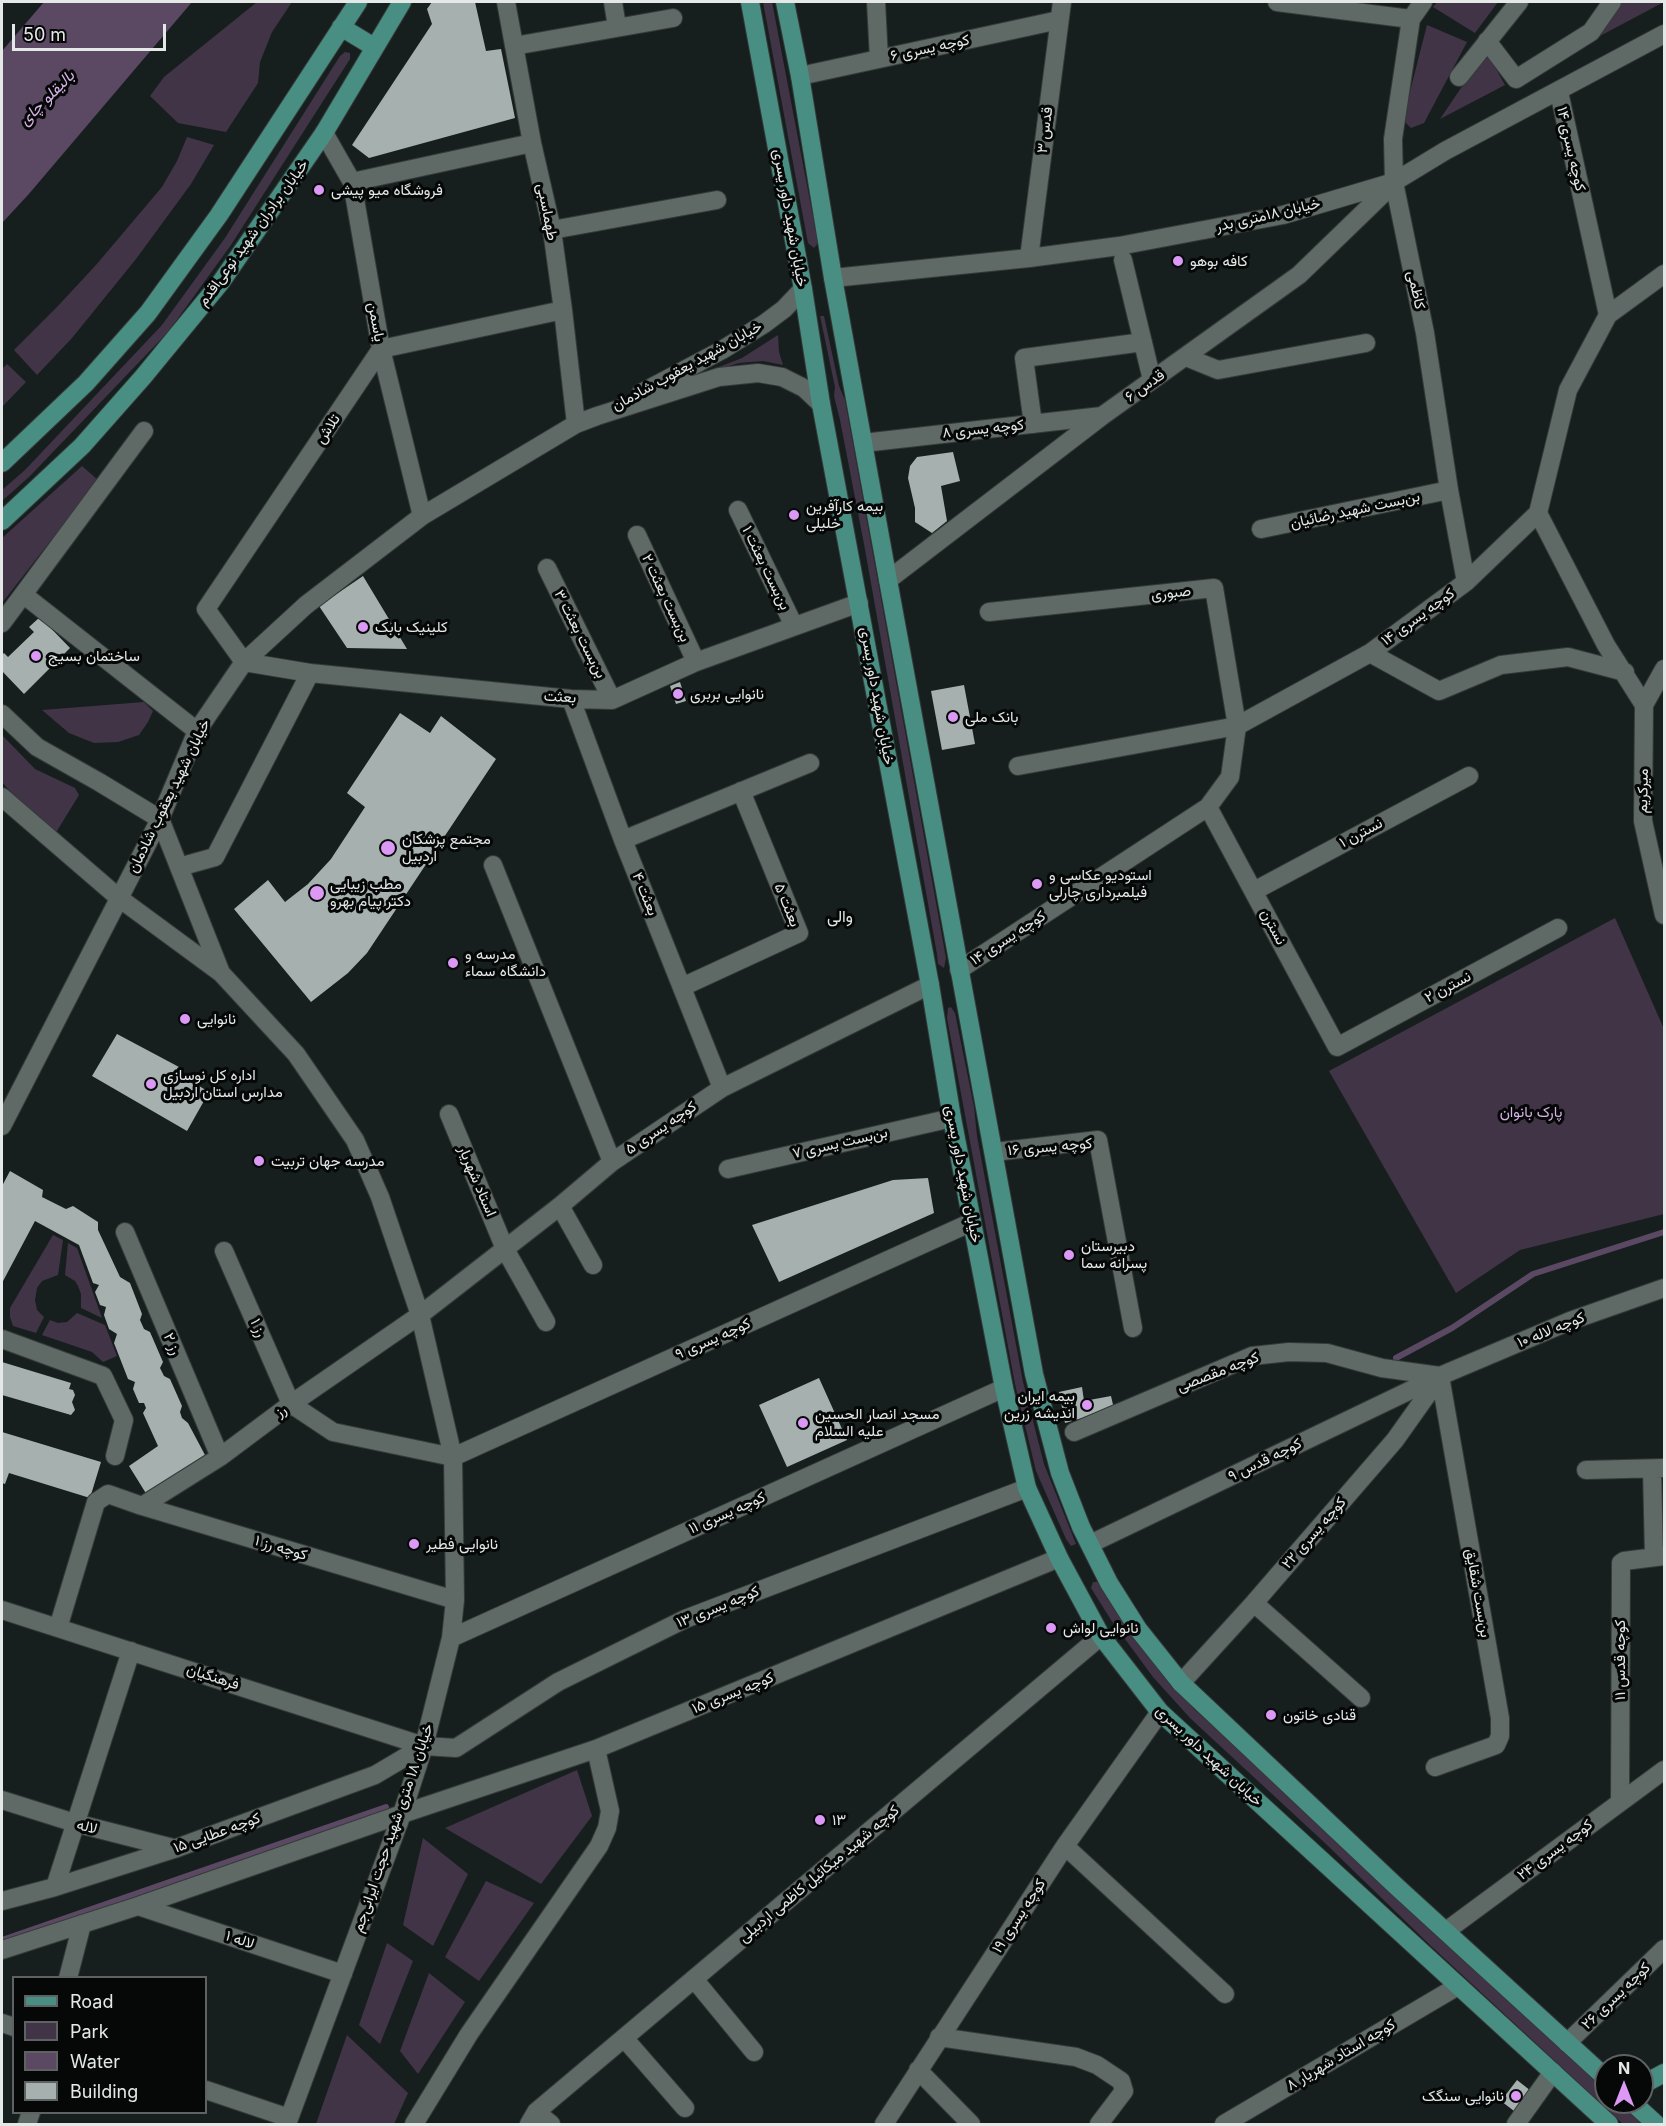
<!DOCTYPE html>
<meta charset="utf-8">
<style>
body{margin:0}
#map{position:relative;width:1666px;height:2126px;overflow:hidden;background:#171f1e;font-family:Inter,sans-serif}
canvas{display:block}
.frame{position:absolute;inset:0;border:3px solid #e4e9e8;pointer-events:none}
.legend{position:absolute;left:12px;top:1976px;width:195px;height:138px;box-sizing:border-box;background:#060808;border:2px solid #5f6262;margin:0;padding:8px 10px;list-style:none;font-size:18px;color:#e4e9e8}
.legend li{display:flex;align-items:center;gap:12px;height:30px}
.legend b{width:30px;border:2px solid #5f6262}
.north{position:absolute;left:1594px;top:2054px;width:60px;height:60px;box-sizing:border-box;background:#060808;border:2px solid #5f6262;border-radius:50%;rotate:0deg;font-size:16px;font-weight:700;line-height:24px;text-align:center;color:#e4e9e8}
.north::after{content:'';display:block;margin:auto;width:21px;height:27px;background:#db99f5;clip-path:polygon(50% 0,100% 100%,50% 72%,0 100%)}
.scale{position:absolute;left:12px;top:24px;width:154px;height:27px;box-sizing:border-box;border:3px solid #e4e9e8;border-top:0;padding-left:8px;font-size:18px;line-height:21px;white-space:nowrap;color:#e4e9e8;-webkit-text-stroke:4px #060808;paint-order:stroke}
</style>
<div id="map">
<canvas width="1666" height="2126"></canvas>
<div class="frame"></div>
<ul class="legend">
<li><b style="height:8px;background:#498e83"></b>Road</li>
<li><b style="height:16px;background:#413446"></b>Park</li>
<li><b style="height:16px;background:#5b4863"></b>Water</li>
<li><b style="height:16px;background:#a6b0ae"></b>Building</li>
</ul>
<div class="north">N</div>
<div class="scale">50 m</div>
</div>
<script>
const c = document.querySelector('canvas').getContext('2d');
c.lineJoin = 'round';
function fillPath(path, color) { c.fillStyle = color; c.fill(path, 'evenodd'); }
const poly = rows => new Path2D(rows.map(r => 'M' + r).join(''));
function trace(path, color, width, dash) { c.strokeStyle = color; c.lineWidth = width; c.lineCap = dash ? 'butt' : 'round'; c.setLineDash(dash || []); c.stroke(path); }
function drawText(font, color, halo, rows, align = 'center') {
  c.font = font + ' Inter,Vazirmatn,sans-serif'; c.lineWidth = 6; c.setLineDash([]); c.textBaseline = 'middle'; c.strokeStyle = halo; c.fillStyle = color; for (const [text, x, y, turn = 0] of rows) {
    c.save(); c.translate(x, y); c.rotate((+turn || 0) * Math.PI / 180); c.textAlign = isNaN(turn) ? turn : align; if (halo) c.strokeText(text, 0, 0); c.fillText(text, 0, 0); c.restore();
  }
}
fillPath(poly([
 [257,2,292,2,272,32,260,62,258,83,226,132,178,123,150,96,164,77],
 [763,2,772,2,818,243,814,248,808,243],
 [1437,2,1498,2,1475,33,1433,7],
 [1621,2,1664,2,1598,37],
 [1427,25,1467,42,1424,123,1411,128,1406,123,1406,107],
 [1486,51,1505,85,1440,119],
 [345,52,350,53,350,59,231,245,168,332,29,477,2,501,2,490,25,470,162,325,225,238,340,56],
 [187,137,214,145,191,184,136,259,72,338,37,375,14,350,57,307,96,265,162,187,177,161],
 [820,316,824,316,839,386,845,400,946,958,944,968,938,964,937,954,864,544,840,420,834,396,835,387],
 [778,335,779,352,783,365,763,361,739,363,701,374,742,358],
 [7,364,26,382,2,407,2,369],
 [82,466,98,480,2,603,2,538],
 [144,702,153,711,148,722,139,735,118,742,94,743,69,733,42,710],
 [2,735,35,769,75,788,79,795,52,839,2,782],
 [1615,918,1664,1029,1664,1214,1520,1250,1456,1293,1329,1071],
 [951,1007,955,1013,974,1107,977,1136,1023,1382,1044,1464,1076,1544,1071,1546,1066,1539,1036,1471,1015,1384,947,1018,948,1008],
 [53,1235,63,1240,58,1275,42,1281,37,1288,35,1300,37,1310,44,1317,36,1333,13,1326,10,1317,10,1308],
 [68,1243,77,1248,102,1318,81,1308,81,1294,78,1286,75,1281,65,1275],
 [77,1313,105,1325,117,1356,103,1362,92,1352,42,1335,50,1320,58,1323,67,1322],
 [1093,1582,1098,1582,1119,1616,1157,1668,1194,1709,1606,2090,1606,2102,1619,2102,1643,2124,1623,2124,1431,1946,1326,1844,1190,1718,1153,1677,1111,1620,1091,1588],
 [577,1770,592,1816,541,1884,445,1828],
 [423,1838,468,1874,433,1946,403,1925],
 [486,1881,534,1903,479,1981,445,1957],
 [387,1943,413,1961,380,2044,359,2025],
 [429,1973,465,2002,418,2074,400,2051],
 [347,2035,408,2093,394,2124,316,2124]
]), '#413446');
fillPath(poly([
 [44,2,192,2,28,195,2,223,2,51]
]), '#5b4863');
trace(poly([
 [1396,1358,1452,1328,1533,1274,1664,1232],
 [2,1940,386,1807]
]), '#5b4863', 6);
fillPath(poly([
 [432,2,475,2,486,51,501,49,515,118,369,158,352,145,432,24,427,9],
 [953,452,960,481,941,486,947,521,932,533,915,522,915,508,908,478,910,466,917,457],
 [363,576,407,649,347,648,319,606],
 [40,617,70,648,24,694,2,671,2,655,4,653,8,657,34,632,29,627],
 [680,682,686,701,676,704,670,686],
 [964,685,975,744,942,750,931,691],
 [400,713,430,733,441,716,496,759,367,953,348,973,311,1002,234,909,268,880,285,902,308,884,331,859,365,807,347,793],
 [117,1034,179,1067,176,1072,209,1092,187,1131,92,1076],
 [10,1171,43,1190,42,1197,66,1209,73,1206,98,1222,98,1230,120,1277,130,1283,142,1314,140,1320,144,1329,150,1332,163,1362,160,1368,164,1376,170,1379,182,1406,180,1412,182,1418,188,1423,205,1455,147,1495,129,1466,158,1446,143,1413,146,1408,144,1403,139,1403,133,1389,135,1382,128,1379,114,1343,117,1334,109,1329,104,1315,106,1307,100,1305,95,1292,99,1285,93,1283,79,1245,35,1221,2,1283,2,1186],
 [928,1178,934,1213,779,1282,752,1225,893,1180],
 [2,1362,71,1383,69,1389,73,1390,75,1395,72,1402,75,1410,71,1415,2,1395],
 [819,1378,847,1440,787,1467,759,1405],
 [1082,1387,1084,1401,1111,1396,1114,1409,1065,1423,1059,1392],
 [2,1432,101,1462,90,1498,9,1473,5,1484,2,1483],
 [1517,2080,1531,2091,1514,2111,1501,2101]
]), '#a6b0ae');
const minor = poly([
 [506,2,532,143,552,230,563,310,576,424],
 [613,2,617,27],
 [876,2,879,59],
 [1277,2,1411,19],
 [1423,2,1411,19,1393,139,1394,182,1425,333,1449,490,1466,582],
 [1487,41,1516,79,1591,32,1612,2],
 [514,46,673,18],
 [800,76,1059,20],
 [1459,77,1519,2],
 [324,133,352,182,381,349,422,516],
 [352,182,532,143],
 [552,230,717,200],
 [1029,258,1062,2],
 [1123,260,1152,380],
 [833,278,1029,258,1119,246,1283,215,1394,182,1445,151,1664,34],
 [563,310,381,349,206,609,244,662,310,673,571,699,612,700,696,662,859,603],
 [1608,315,1664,274],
 [1186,357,1218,370,1366,343],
 [641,393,722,350,764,324,784,309,803,289],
 [1033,424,1024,358,1143,342],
 [863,443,1102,416],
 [738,510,794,626],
 [1538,513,1606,645,1644,705],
 [1261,529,1449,490],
 [637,535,696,662],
 [547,568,612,700],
 [888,580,1102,416,1299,275,1393,184],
 [24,595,197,731],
 [989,612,1214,588,1237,726,1018,766],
 [2,623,144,431],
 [1370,653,1439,691,1501,665,1568,657,1625,672],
 [1664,669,1644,705,1643,821,1664,915],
 [571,699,623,840,722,1088],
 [2,714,37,747,99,782,160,819,221,973],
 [2,797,119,898,221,973,296,1054,355,1140,380,1197,420,1315,453,1457,455,1600,451,1638,424,1746,402,1814,287,2124],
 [1208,807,1337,1047,1558,928],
 [623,840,810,763],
 [493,865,612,1162],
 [179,867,215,857,310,673],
 [1254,891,1469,776],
 [959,970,1208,807,1230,777,1237,726,1370,653,1466,582,1538,513,1568,390,1608,315,1559,92],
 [682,987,799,933,741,791],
 [449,1114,505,1249,546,1322],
 [2,1126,160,819,197,731,244,662,306,605,422,516,576,424,597,416,719,377,758,373,782,377,804,388,821,404],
 [994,1152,1098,1140,1133,1328],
 [728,1169,952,1118],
 [560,1206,593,1265],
 [125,1232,220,1457],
 [224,1251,291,1404,333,1432,453,1457,972,1222],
 [2,1339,103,1376,124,1420,115,1456],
 [1074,1432,1252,1356,1289,1352,1327,1353,1382,1368,1440,1376],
 [1652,1469,1654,1557],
 [1586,1470,1663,1468],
 [142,1506,220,1457,291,1404,420,1315,560,1206,612,1162,722,1088,930,985],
 [1090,1544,1440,1376,1570,1321,1664,1288],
 [1254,1603,1361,1698],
 [2,1610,424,1746,456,1748,558,1682,685,1619,1027,1488],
 [58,1628,96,1502,108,1494,142,1506,455,1600],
 [451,1638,1004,1388],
 [1181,1683,1254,1603,1395,1440,1439,1378],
 [1435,1767,1496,1745,1500,1736,1500,1718,1440,1376],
 [2,1800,75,1823,173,1848],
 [1620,1802,1621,1563,1624,1561,1664,1556],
 [1065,1846,1225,1994],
 [55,1887,131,1651],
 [2,1901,55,1887,174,1849,375,1775,424,1746],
 [138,1906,343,1974],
 [1446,1931,1664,1770],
 [2,1950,138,1906,402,1814,596,1749,1059,1558],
 [68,1978,82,1924],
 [694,1979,754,2052],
 [2,2023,14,2027],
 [939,2037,1076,2057,1097,2065,1121,2081,1124,2091,1099,2124],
 [624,2038,685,2108],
 [1567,2043,1664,1949],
 [918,2070,971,2124],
 [206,2090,289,2118],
 [536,2112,551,2124],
 [27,2124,31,2112],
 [414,2124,469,2034,599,1846,607,1828,610,1811,596,1749],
 [529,2124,536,2112,1101,1636],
 [884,2124,1065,1846,1160,1712],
 [1224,2124,1458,1986],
 [1516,2124,1553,2072]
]);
const major = poly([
 [750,2,803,289,821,404,930,985,952,1118,1004,1388,1027,1488,1059,1558,1101,1636,1160,1712,1609,2124],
 [785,2,800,76,833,278,888,580,1034,1374,1060,1473,1081,1527,1109,1583,1138,1629,1181,1683,1397,1887,1606,2078],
 [341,27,374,47],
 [2,463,86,383,148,313,219,215,358,2],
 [2,521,82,446,143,377,221,282,324,133,402,2],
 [1642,2085,1664,2073],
 [1632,2102,1656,2124]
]);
trace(minor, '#353a39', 20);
trace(major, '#353a39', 20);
trace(minor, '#5f6966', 18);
trace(major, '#498e83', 18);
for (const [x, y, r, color] of [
 [319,190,6,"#db99f5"],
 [1178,261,6,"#db99f5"],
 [794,515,6,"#db99f5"],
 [363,627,6,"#db99f5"],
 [36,656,6,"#db99f5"],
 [678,694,6,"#db99f5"],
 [953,717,6,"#db99f5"],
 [388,848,8,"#db99f5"],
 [1037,884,6,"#db99f5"],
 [317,893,8,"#db99f5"],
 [453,963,6,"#db99f5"],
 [185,1019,6,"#db99f5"],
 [151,1084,6,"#db99f5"],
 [259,1161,6,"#db99f5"],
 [1069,1255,6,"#db99f5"],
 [1087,1405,6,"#db99f5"],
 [803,1423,6,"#db99f5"],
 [414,1544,6,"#db99f5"],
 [1051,1628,6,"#db99f5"],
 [1271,1715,6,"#db99f5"],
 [820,1820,6,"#db99f5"],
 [1516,2096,6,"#db99f5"]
]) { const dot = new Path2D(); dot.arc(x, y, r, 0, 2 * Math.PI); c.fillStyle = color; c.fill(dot); trace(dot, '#060808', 2); }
drawText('15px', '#e4e9e8', '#060808', [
 ["کوچه یسری ۶",930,48,-12],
 ["قدس ۳",1045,130,-83],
 ["کوچه یسری ۱۴",1571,149,77],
 ["طهماسبی",547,212,79],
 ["خیابان ۱۸متری بدر",1268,215,-13],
 ["خیابان شهید داور یسری",790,218,80],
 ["خیابان برادران شهید نوعی‌اقدم",253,233,-54],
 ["کاظمی",1416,290,78],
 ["یاسمن",376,322,80],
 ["خیابان شهید یعقوب شادمان",687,366,-29],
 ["قدس ۶",1145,386,-35],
 ["تلاش",328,429,-56],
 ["کوچه یسری ۸",983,429,-6],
 ["بن‌بست شهید رضائیان",1355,510,-12],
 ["بن‌بست بعثت ۱",766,568,64],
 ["صبوری",1171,593,-6],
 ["بن‌بست بعثت ۲",666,598,65],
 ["کوچه یسری ۱۴",1418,617,-36],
 ["بن‌بست بعثت ۳",580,634,63],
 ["خیابان شهید داور یسری",877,696,80],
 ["بعثت",560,697,4],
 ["میرکریم",1643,791,-89],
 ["خیابان شهید یعقوب شادمان",169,796,-64],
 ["نسترن ۱",1361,833,-28],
 ["بعثت ۴",645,894,68],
 ["بعثت ۵",787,905,68],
 ["نسترن",1273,927,62],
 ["کوچه یسری ۱۴",1008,938,-33],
 ["نسترن ۲",1448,987,-28],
 ["کوچه یسری ۵",661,1128,-34],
 ["بن‌بست یسری ۷",840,1143,-13],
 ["کوچه یسری ۱۶",1050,1147,-5],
 ["خیابان شهید داور یسری",963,1174,79],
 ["استاد شهریار",477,1181,67],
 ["رز ۱",258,1328,67],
 ["کوچه لاله ۱۰",1551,1330,-22],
 ["کوچه یسری ۹",713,1339,-24],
 ["رز ۲",172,1344,67],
 ["کوچه مقصصی",1218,1372,-21],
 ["رز",281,1411,-36],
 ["کوچه قدس ۹",1265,1460,-26],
 ["کوچه یسری ۱۱",727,1513,-24],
 ["کوچه یسری ۲۲",1314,1533,-49],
 ["کوچه رز ۱",281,1548,17],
 ["بن‌بست شقایق",1478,1593,80],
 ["کوچه یسری ۱۳",718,1607,-22],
 ["کوچه قدس ۱۱",1620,1660,-90],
 ["فرهنگیان",213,1677,18],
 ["کوچه یسری ۱۵",733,1693,-22],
 ["خیابان شهید داور یسری",1209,1756,43],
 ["لاله",87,1827,15],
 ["خیابان ۱۸ متری شهید حجت ایرانی‌جم",393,1828,-71],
 ["کوچه عطایی ۱۵",217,1833,-20],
 ["کوچه یسری ۲۴",1555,1850,-37],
 ["کوچه شهید میکائیل کاظمی اردبیلی",819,1874,-40],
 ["کوچه یسری ۱۹",1019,1916,-57],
 ["لاله ۱",240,1940,18],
 ["کوچه یسری ۲۶",1616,1996,-44],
 ["کوچه استاد شهریار ۸",1341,2055,-31]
]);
drawText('15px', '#e4e9e8', '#060808', [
 ["فروشگاه میو پیشی",331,190],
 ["کافه بوهو",1190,261],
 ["بیمه کارآفرین",806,506],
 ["خلیلی",806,523],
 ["کلینیک بابک",375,627],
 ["ساختمان بسیج",48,656],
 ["نانوایی بربری",690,694],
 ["بانک ملی",965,717],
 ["مجتمع پزشکان",402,839],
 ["اردبیل",402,856],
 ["استودیو عکاسی و",1049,875],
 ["فیلمبرداری چارلی",1049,892],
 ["مطب زیبایی",330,884],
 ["دکتر پیام بهرو",330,901],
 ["مدرسه و",465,954],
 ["دانشگاه سماء",465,971],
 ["نانوایی",197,1019],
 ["اداره کل نوسازی",163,1075],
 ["مدارس استان اردبیل",163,1092],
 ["مدرسه جهان تربیت",271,1161],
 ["دبیرستان",1081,1246],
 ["پسرانه سما",1081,1263],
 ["بیمه ایران",1075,1396,"right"],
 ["اندیشه زرین",1075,1413,"right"],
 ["مسجد انصار الحسین",815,1414],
 ["علیه السلام",815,1431],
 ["نانوایی فطیر",426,1544],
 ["نانوایی لواش",1063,1628],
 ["قنادی خاتون",1283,1715],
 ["۱۳",832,1820],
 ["نانوایی سنگک",1504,2096,"right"]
], 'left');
drawText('15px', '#d5b2e4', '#060808', [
 ["پارک بانوان",1531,1112]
]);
drawText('italic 16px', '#d8b4e7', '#060808', [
 ["بالیقلو چای",47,98,-45]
]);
drawText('16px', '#e4e9e8', '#060808', [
 ["والی",840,917]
]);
</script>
